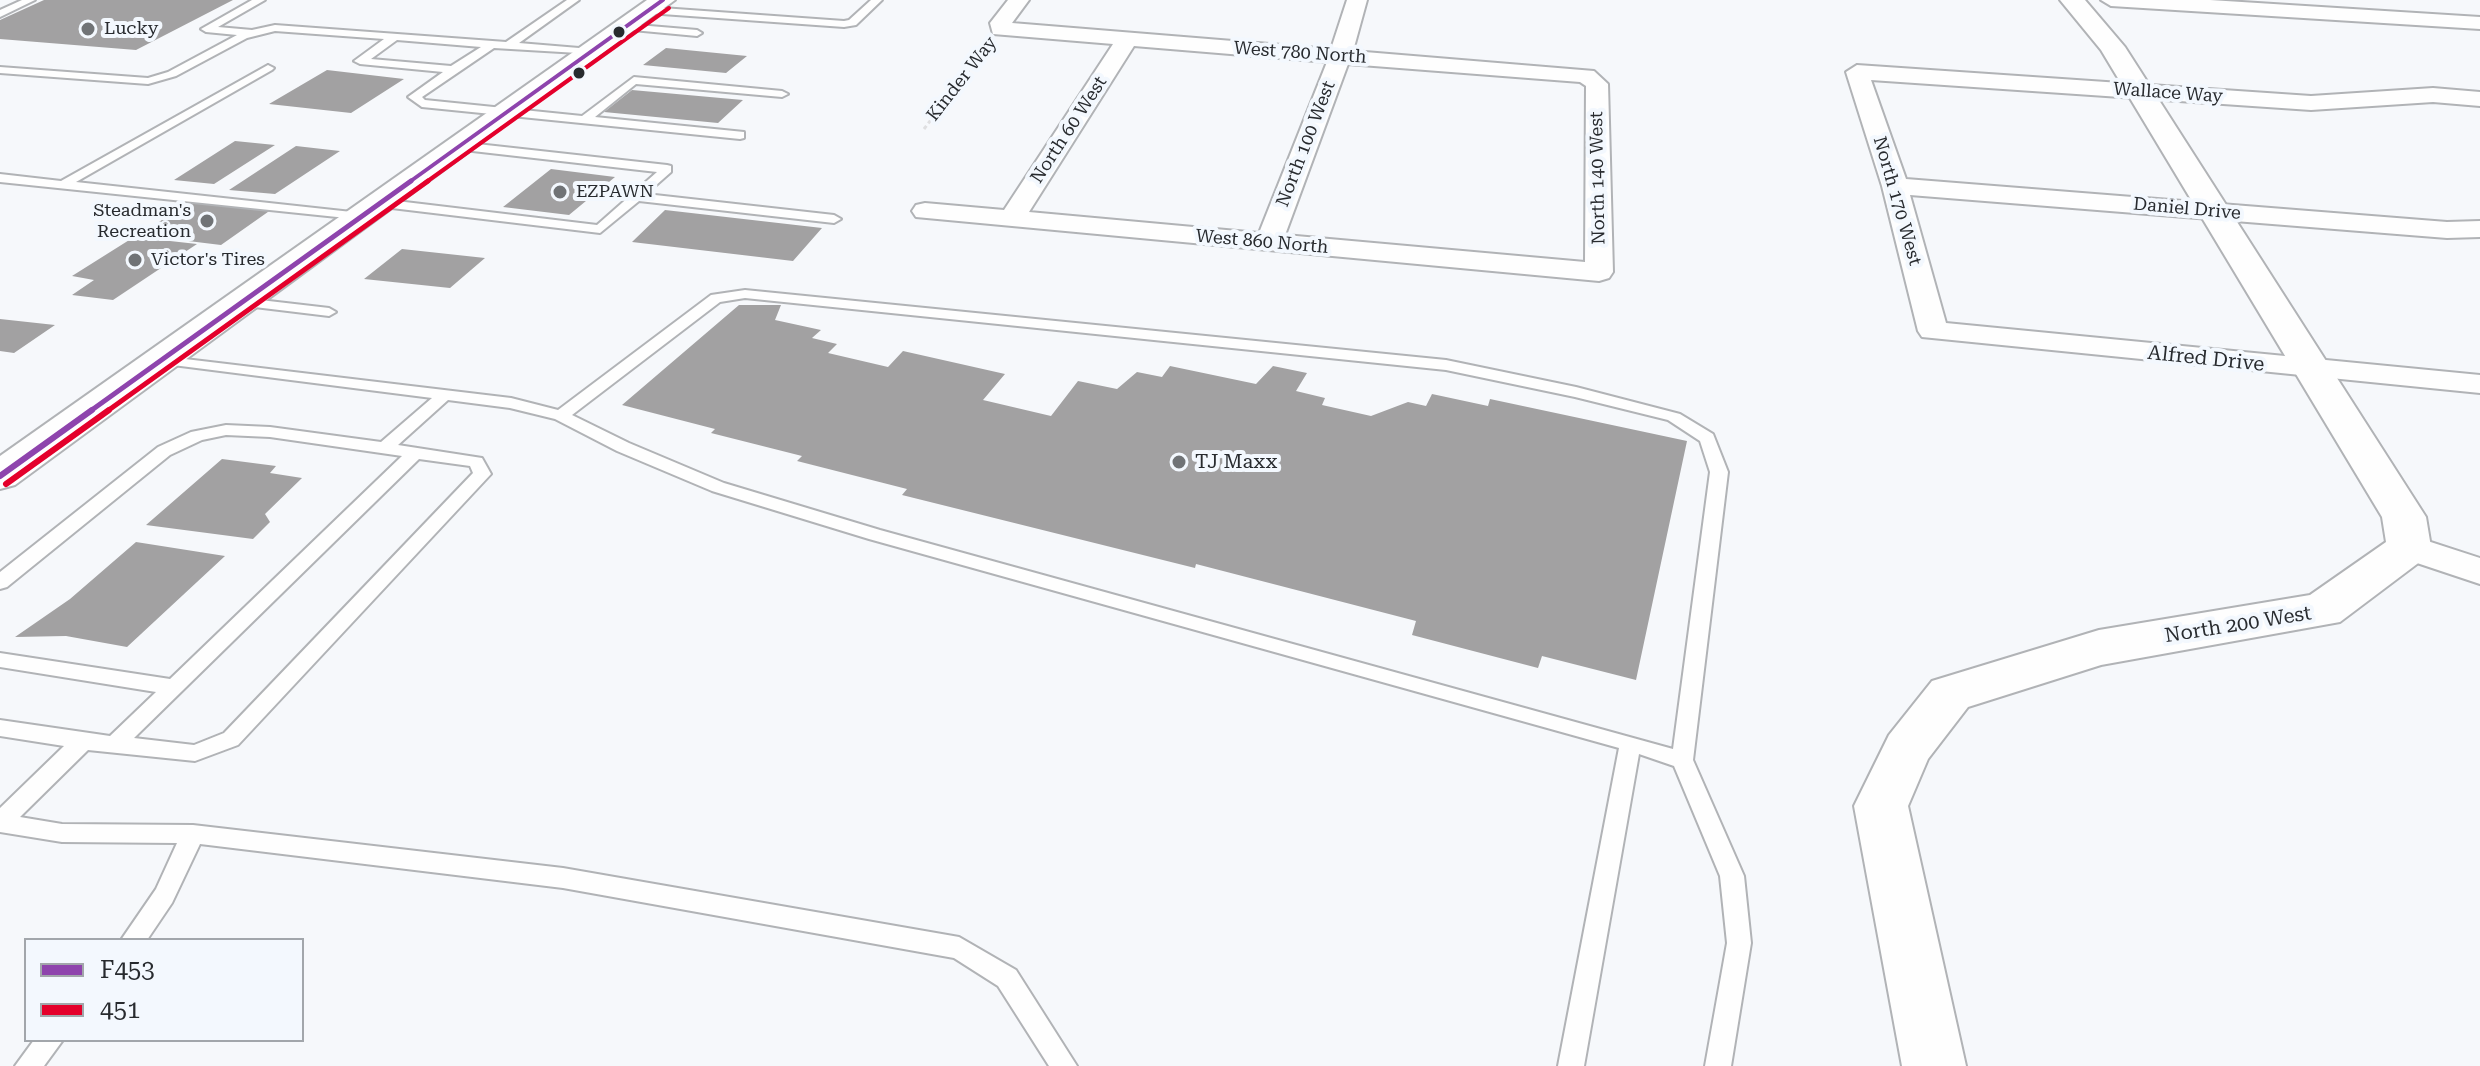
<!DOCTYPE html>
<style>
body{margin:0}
#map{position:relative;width:2480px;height:1066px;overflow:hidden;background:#f6f8fb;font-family:"Roboto Serif",serif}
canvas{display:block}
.legend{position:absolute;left:24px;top:938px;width:280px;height:104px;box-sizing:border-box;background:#f3f8fe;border:2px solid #a2a6ab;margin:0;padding:10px 14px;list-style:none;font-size:24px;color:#282b2f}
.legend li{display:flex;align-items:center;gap:16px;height:40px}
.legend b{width:40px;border:2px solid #a2a6ab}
</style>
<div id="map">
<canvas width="2480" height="1066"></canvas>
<ul class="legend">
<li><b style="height:10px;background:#8e44ad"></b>F453</li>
<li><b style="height:10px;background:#e4002b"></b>451</li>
</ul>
</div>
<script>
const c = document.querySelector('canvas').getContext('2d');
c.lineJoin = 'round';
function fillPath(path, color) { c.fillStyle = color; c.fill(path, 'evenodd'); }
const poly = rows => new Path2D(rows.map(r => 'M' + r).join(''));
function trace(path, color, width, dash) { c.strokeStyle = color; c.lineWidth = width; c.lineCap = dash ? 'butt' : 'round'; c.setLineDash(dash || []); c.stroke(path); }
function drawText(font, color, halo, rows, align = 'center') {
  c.font = font + ' "Roboto Serif",serif'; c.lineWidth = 8; c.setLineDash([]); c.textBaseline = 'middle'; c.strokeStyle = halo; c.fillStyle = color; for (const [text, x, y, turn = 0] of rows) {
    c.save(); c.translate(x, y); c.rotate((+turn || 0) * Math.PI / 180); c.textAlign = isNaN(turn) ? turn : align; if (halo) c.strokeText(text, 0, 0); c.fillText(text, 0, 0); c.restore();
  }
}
fillPath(poly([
 [44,0,233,0,136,50,0,39,0,20],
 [666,48,747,56,726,73,643,65],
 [327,70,404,79,351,113,269,104],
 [632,90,743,100,718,123,604,112],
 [235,141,275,145,214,184,174,180],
 [296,146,340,151,275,194,229,190],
 [551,169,615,177,569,215,503,207],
 [194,199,275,207,221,245,139,235],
 [665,210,822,228,793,261,632,242],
 [134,237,197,244,113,300,72,295,94,280,72,276],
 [402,249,485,258,450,288,364,279],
 [739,305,781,305,775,320,821,330,812,338,837,344,828,353,888,367,903,351,1005,374,983,400,1051,416,1078,381,1117,389,1137,372,1162,377,1170,366,1256,384,1273,366,1307,373,1296,391,1325,398,1322,405,1371,416,1408,402,1426,406,1432,394,1488,406,1490,399,1687,441,1636,680,1542,656,1538,668,1412,635,1416,621,1196,564,1195,568,902,495,907,489,797,461,802,456,711,433,715,429,622,405],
 [0,319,55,325,14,353,0,351],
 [222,459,276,466,270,473,302,478,265,514,270,522,253,539,146,525],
 [136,542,225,556,127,647,66,636,15,637,70,599]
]), '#a2a1a2');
const lane = poly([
 [22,0,35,0,0,17,0,10,22,0],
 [252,0,265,0,218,27,252,30,275,25,506,42,567,0,579,0,519,43,591,49,595,50,595,54,494,48,422,97,425,100,582,116,634,77,782,91,788,94,782,97,636,84,595,117,744,132,744,138,740,139,422,107,408,97,443,72,360,64,354,61,384,39,275,31,247,38,176,76,148,84,0,73,0,67,148,78,168,72,237,35,206,32,201,29,252,0],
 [397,40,481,47,451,66,371,59,397,40],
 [871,0,882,0,856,25,844,27,648,13,643,10,648,7,844,21,849,20,871,0],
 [626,24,697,30,702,33,697,36,622,29,621,27,626,24],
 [268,65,274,68,272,70,76,182,361,213,368,217,366,220,0,182,0,174,61,181,268,65],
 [459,142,667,165,671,166,671,172,646,194,834,215,841,219,834,223,639,201,600,233,375,206,373,203,380,199,597,225,657,172,455,149,455,143,459,142],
 [745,290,1446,360,1576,387,1680,414,1713,434,1728,472,1693,760,1744,876,1751,943,1731,1066,1705,1066,1727,943,1720,876,1674,766,1639,754,1584,1066,1558,1066,1619,748,869,539,712,491,617,451,555,419,510,408,448,400,398,445,482,458,491,474,238,745,195,761,88,750,20,817,62,824,193,825,563,868,959,937,1016,970,1077,1066,1049,1066,998,986,954,958,563,888,200,844,172,903,147,940,121,940,156,889,177,843,62,842,0,832,0,808,64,746,0,736,0,720,110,736,156,692,0,667,0,653,170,679,402,456,270,437,226,435,202,440,170,455,7,587,0,589,0,572,158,447,191,432,226,425,270,427,381,442,432,398,165,364,160,362,157,359,160,356,511,398,558,410,711,295,745,290],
 [745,298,1446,370,1575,397,1668,420,1700,441,1710,472,1673,749,880,530,724,483,629,443,572,415,720,302,745,298],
 [419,459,470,466,473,473,224,733,194,745,134,738,419,459],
 [243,298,329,308,336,312,329,316,238,305,236,302,243,298],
 [34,1040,63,1040,44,1066,15,1066,34,1040]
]);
const street = poly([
 [1008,0,1029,0,1012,23,1331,49,1347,0,1367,0,1353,51,1594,71,1608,84,1613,272,1609,278,1599,281,916,217,912,211,916,205,925,203,1004,210,1113,44,993,34,990,23,1008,0],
 [1134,46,1327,62,1259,233,1029,212,1134,46],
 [1348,64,1580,82,1586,86,1585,262,1285,235,1348,64],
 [2101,0,2210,0,2480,17,2480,29,2111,6,2101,0],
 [1857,65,2311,96,2433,88,2480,92,2480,106,2433,102,2311,110,1871,80,1906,179,2447,222,2480,221,2480,237,2447,238,1910,195,1946,323,2480,375,2480,393,1922,337,1918,331,1882,186,1846,72,1857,65],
 [2409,535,2480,558,2480,584,2396,556,2391,547,2396,538,2409,535]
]);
const secondary = poly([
 [2060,0,2085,0,2125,47,2426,517,2431,547,2425,558,2340,622,2101,665,1968,707,1928,759,1908,806,1966,1066,1902,1066,1854,806,1889,735,1932,681,2099,630,2310,595,2386,542,2382,517,2101,50,2060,0]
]);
const highway = poly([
 [647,0,675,0,15,485,0,489,0,456,647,0]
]);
trace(lane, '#b1b3b6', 4);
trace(street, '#b1b3b6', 4);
trace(secondary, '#b1b3b6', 4);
trace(highway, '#b1b3b6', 4);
trace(poly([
 [924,129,988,45]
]), '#dfdfe1', 3, [4, 3]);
fillPath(lane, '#fefefe');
fillPath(street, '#fefefe');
fillPath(secondary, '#fefefe');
fillPath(highway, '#fefefe');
trace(poly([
 [408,183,663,0]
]), '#8e44ad', 4);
trace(poly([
 [89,412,411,181]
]), '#8e44ad', 5);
trace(poly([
 [0,476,92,410]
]), '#8e44ad', 6);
trace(poly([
 [425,183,669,8]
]), '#e4002b', 4);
trace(poly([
 [106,412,428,181]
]), '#e4002b', 5);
trace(poly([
 [6,484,109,410]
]), '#e4002b', 6);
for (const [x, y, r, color] of [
 [88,29,8,"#707376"],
 [619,32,7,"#282b2f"],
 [579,73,7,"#282b2f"],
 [560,192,8,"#707376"],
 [207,221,8,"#707376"],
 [135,260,8,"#707376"],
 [1179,462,8,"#707376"]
]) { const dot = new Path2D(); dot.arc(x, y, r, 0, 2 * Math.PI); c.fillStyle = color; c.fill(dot); trace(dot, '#f3f8fe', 3); }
drawText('18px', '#282b2f', '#f3f8fe', [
 ["Lucky",104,29],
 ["EZPAWN",576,192],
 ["Steadman's",191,211,"right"],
 ["Recreation",191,232,"right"],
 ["Victor's Tires",151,260]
], 'left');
drawText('18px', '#282b2f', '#f3f8fe', [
 ["West 780 North",1300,53,4],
 ["Kinder Way",962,79,-52],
 ["Wallace Way",2168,93,4],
 ["North 60 West",1069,130,-57],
 ["North 100 West",1306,144,-69],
 ["North 140 West",1598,178,-91],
 ["North 170 West",1897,201,74],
 ["Daniel Drive",2187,209,5],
 ["West 860 North",1262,242,5]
]);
drawText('20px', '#282b2f', '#f3f8fe', [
 ["Alfred Drive",2206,359,6],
 ["North 200 West",2238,625,-9]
]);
drawText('20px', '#282b2f', '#f3f8fe', [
 ["TJ Maxx",1195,462]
], 'left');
</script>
